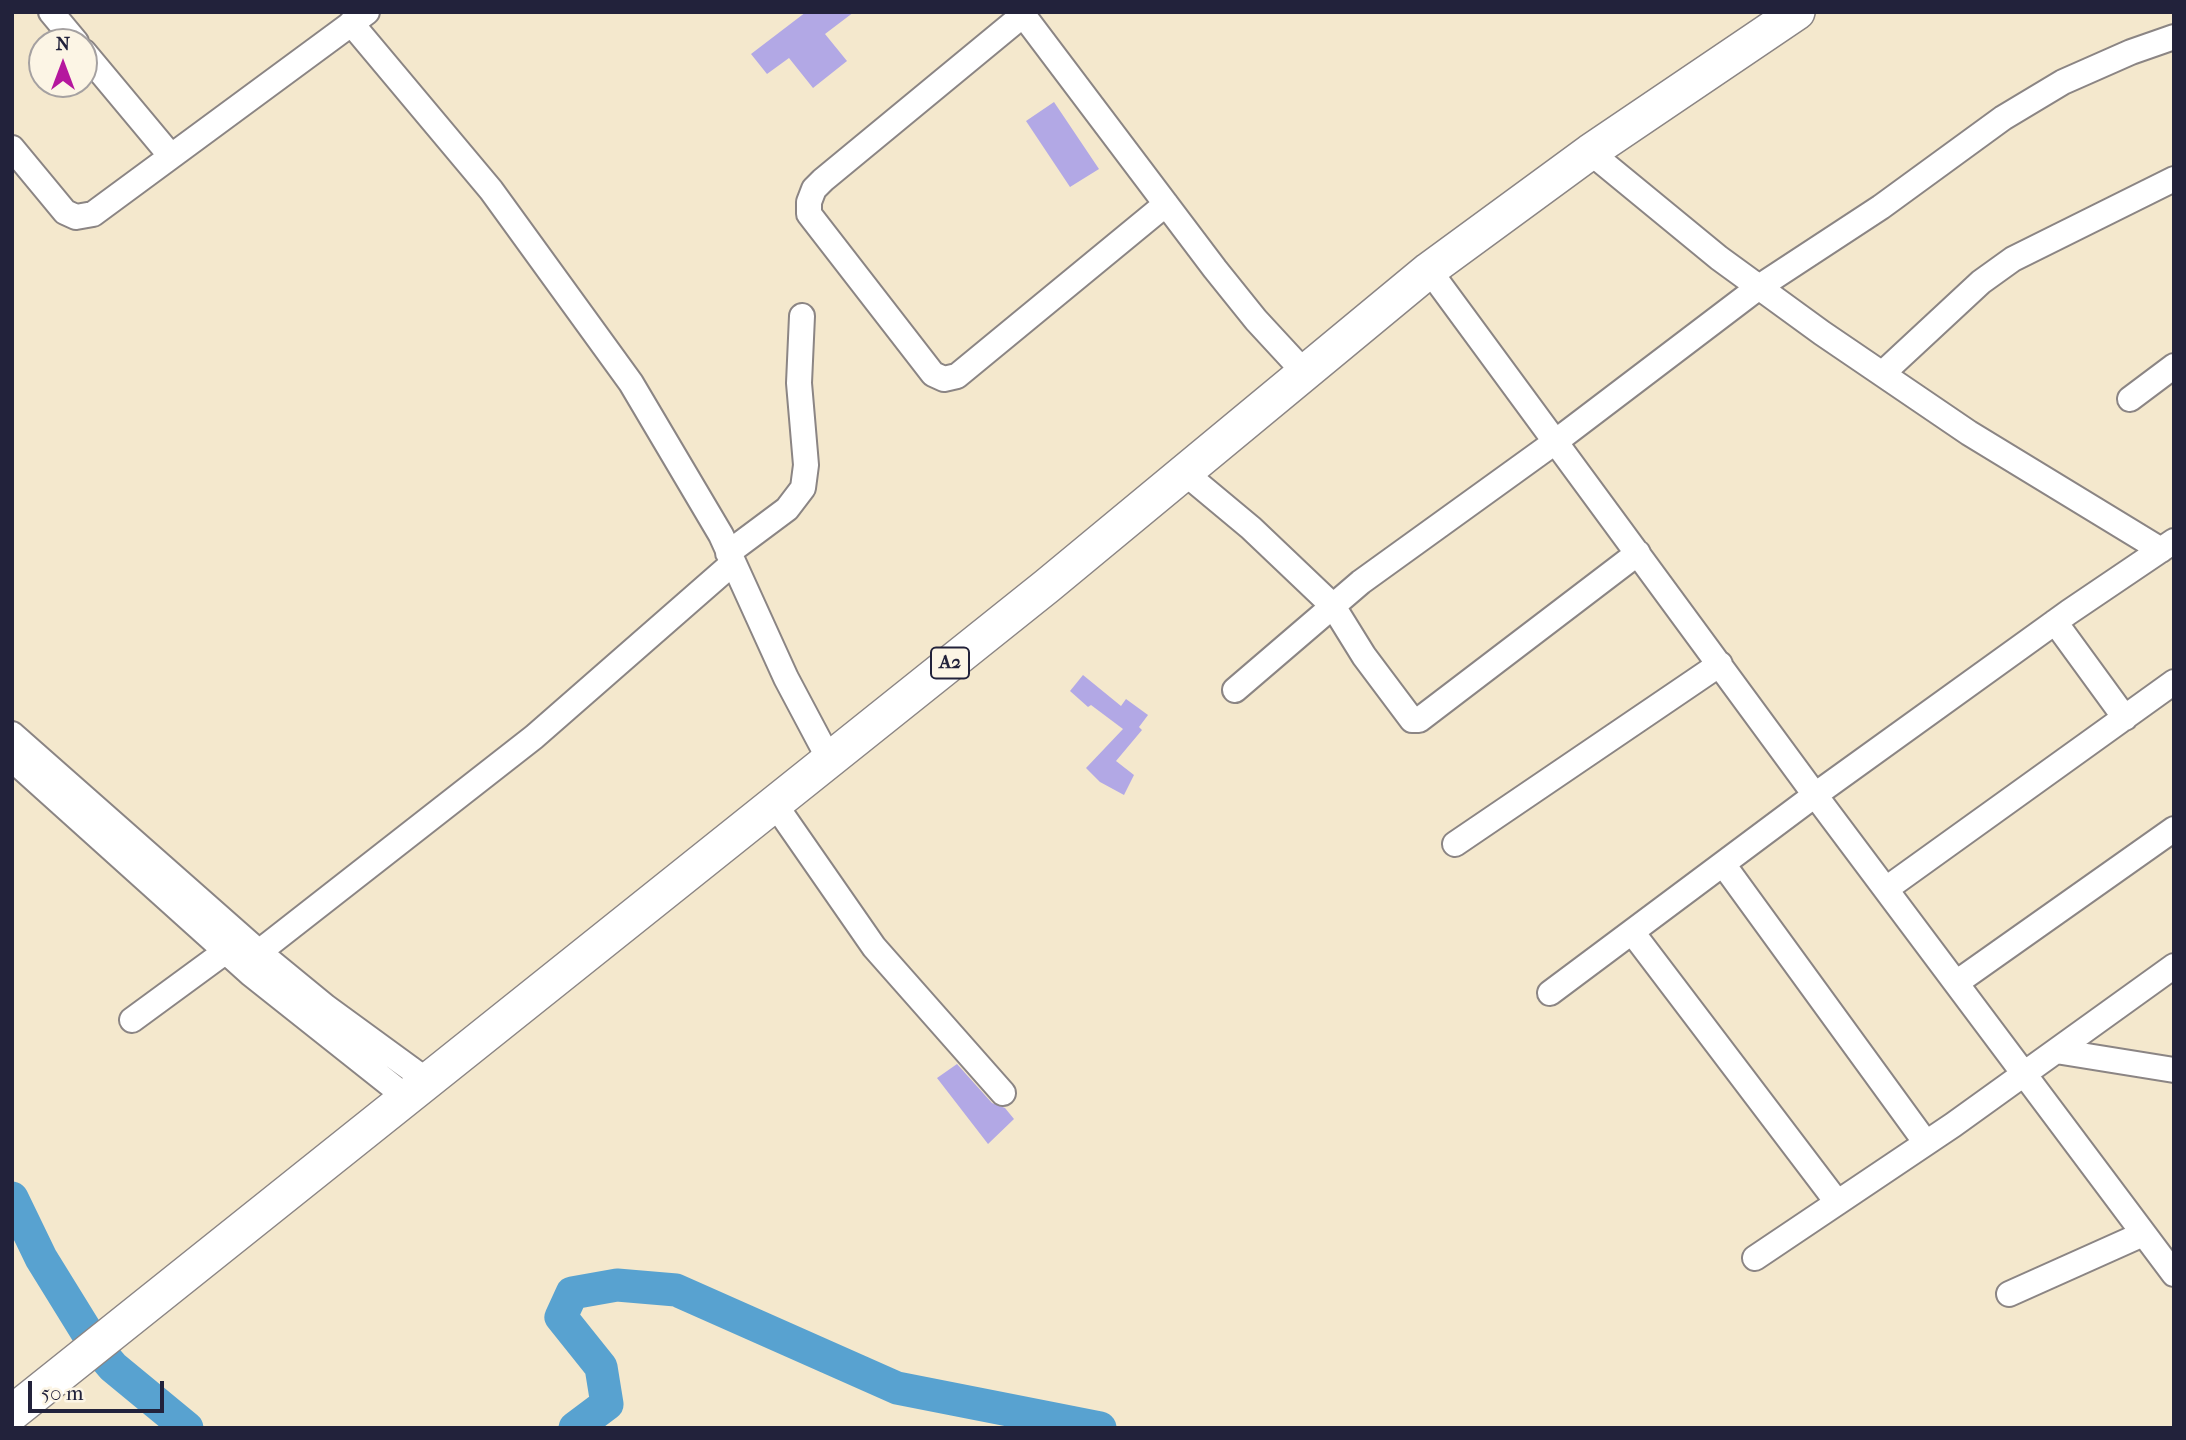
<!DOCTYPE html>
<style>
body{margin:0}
#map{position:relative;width:2186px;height:1440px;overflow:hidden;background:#f4e8cd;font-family:"IM FELL French Canon",serif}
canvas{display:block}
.frame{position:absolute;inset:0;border:14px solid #22223b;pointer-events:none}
.north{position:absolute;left:28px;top:28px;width:70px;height:70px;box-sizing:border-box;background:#fcf5e5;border:2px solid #a5a1a1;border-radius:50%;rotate:0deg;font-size:19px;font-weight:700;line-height:28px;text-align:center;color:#22223b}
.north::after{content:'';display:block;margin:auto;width:24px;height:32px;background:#b5179e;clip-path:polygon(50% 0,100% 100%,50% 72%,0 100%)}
.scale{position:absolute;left:28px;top:1381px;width:136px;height:32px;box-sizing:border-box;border:4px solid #22223b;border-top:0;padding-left:9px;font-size:21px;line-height:24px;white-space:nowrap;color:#22223b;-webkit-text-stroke:5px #fcf5e5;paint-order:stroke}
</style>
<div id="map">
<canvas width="2186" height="1440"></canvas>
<div class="frame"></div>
<div class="north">N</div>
<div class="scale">50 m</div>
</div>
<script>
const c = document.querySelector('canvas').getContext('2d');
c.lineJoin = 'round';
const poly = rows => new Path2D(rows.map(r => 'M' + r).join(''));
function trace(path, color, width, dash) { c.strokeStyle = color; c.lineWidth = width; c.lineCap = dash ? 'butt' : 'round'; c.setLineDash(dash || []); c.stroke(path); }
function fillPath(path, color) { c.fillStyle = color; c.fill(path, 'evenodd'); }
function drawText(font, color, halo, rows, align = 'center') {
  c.font = font + ' "IM FELL French Canon",serif'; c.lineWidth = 7; c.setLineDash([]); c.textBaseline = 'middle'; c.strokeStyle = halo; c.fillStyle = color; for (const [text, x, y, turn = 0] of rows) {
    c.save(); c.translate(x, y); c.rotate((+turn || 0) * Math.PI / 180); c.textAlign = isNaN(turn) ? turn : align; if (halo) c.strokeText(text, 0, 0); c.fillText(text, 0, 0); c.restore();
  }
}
trace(poly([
 [12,1198,41,1258,96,1347,113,1367,187,1428],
 [575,1428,607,1404,601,1367,561,1317,572,1293,617,1285,676,1290,897,1388,1100,1428]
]), '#58a2d0', 33);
fillPath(poly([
 [806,12,854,12,825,34,847,61,813,88,789,58,767,74,751,54],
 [1054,102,1099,169,1070,187,1026,121],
 [1083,675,1121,706,1126,699,1148,715,1139,727,1142,730,1116,761,1134,775,1124,795,1100,782,1086,768,1123,729,1091,705,1088,707,1070,691],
 [957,1064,992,1103,1005,1108,1014,1119,988,1144,937,1078]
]), '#b2a8e5');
const minor = poly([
 [51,12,76,42],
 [1021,12,1215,269,1256,320,1305,373],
 [1023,15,823,180,814,189,809,202,809,214,933,374,944,379,957,376,1166,204],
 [351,23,491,190,631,383,721,535,786,678,829,759],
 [84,52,170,155],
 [12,148,65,212,76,217,93,214,367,12],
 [1590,152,1719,258,1822,333,1969,433,2161,550],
 [1429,270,1815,795,2174,1274],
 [1883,373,1981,282,2013,259,2174,179],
 [2130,399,2174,366],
 [1185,473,1251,528,1333,606,1364,656,1412,720,1419,720,1638,553],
 [728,553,787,509,803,488,806,465,799,383,802,316],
 [2055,622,2125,718],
 [1235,690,1361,582,1555,442,1759,287,1881,207,2003,118,2063,82,2131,52,2174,37],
 [12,734,259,952,326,1007,426,1080],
 [12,759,251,974,406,1097],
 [774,803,874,947,1003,1093],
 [1455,844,1720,664],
 [1723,864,1926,1143],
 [1886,889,2174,682],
 [1632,932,1837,1202],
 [259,952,534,737,733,563],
 [1956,983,2174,829],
 [1550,993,1815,795,2069,612,2174,541],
 [132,1020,237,943],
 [2056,1051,2174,1070],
 [1755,1258,1953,1125,2174,966],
 [2009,1294,2143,1234]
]);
const highway = poly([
 [12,1413,1047,586,1429,270,1590,152,1797,12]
]);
trace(minor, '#8b8584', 28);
trace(highway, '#8b8584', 38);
trace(minor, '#fff', 24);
trace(highway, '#fff', 35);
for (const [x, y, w] of [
 [950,663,38]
]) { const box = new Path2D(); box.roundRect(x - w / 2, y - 15.5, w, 31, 5); c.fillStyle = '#fcf5e5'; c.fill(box); trace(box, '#22223b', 2); }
drawText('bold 19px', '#22223b', null, [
 ["A2",950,663]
]);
</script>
